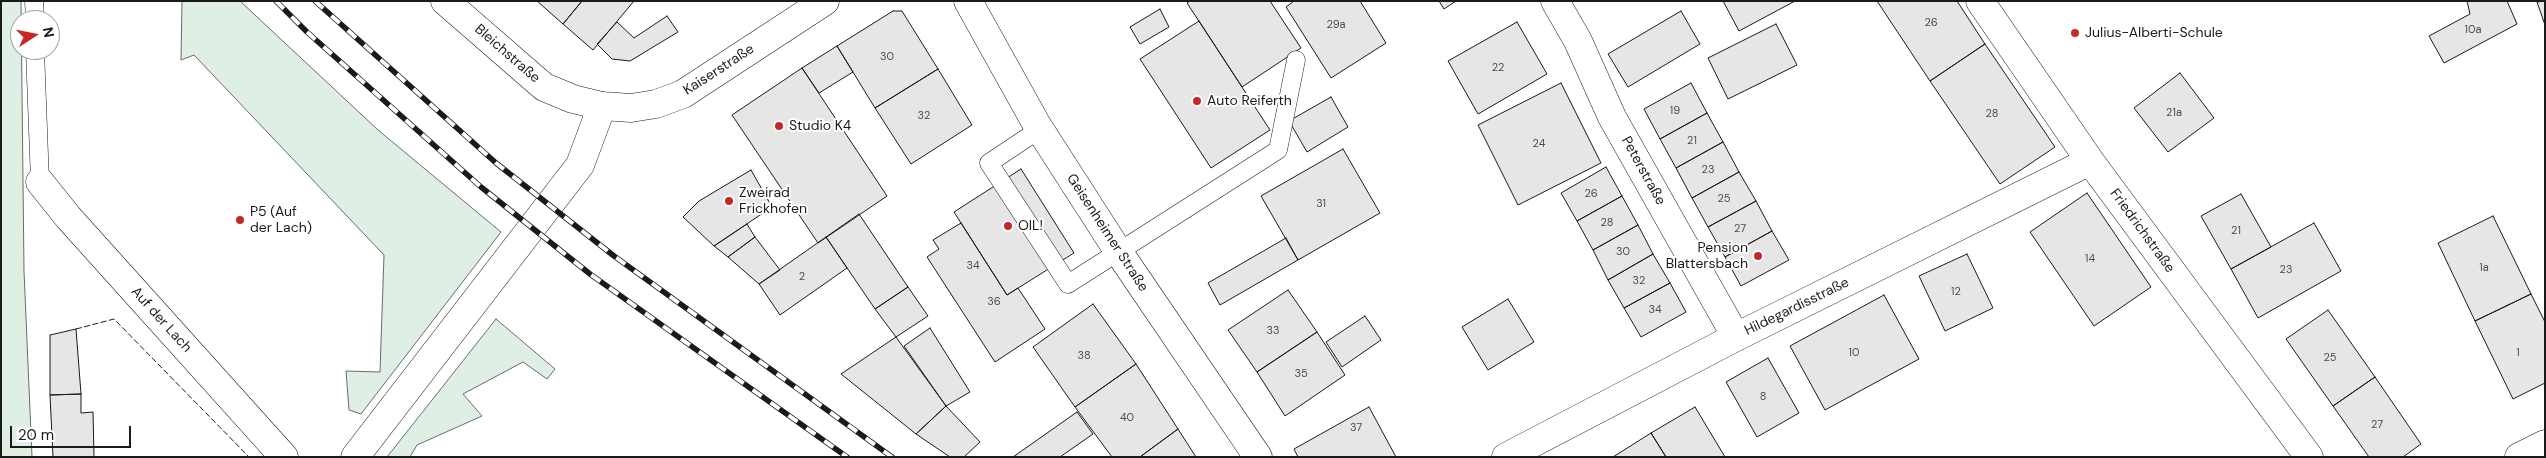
<!DOCTYPE html>
<meta charset="utf-8">
<style>
body{margin:0}
#map{position:relative;width:2546px;height:458px;overflow:hidden;background:#fff;font-family:"DM Sans",sans-serif}
canvas{display:block}
.frame{position:absolute;inset:0;border:2px solid #1a1a1a;pointer-events:none}
.north{position:absolute;left:10px;top:10px;width:50px;height:50px;box-sizing:border-box;background:#fff;border:1px solid #a3a3a3;border-radius:50%;rotate:79deg;font-size:14px;font-weight:700;line-height:20px;text-align:center;color:#1a1a1a}
.north::after{content:'';display:block;margin:auto;width:18px;height:22px;background:#c62828;clip-path:polygon(50% 0,100% 100%,50% 72%,0 100%)}
.scale{position:absolute;left:10px;top:426px;width:121px;height:22px;box-sizing:border-box;border:2px solid #1a1a1a;border-top:0;padding-left:6px;font-size:15px;line-height:18px;white-space:nowrap;color:#1a1a1a;-webkit-text-stroke:4px #fff;paint-order:stroke}
</style>
<div id="map">
<canvas width="2546" height="458"></canvas>
<div class="frame"></div>
<div class="north">N</div>
<div class="scale">20 m</div>
</div>
<script>
const c = document.querySelector('canvas').getContext('2d');
c.lineJoin = 'round';
function fillPath(path, color) { c.fillStyle = color; c.fill(path, 'evenodd'); }
const poly = rows => new Path2D(rows.map(r => 'M' + r).join(''));
function trace(path, color, width, dash) { c.strokeStyle = color; c.lineWidth = width; c.lineCap = dash ? 'butt' : 'round'; c.setLineDash(dash || []); c.stroke(path); }
function drawText(font, color, halo, rows, align = 'center') {
  c.font = font + ' "DM Sans",sans-serif'; c.lineWidth = 4; c.setLineDash([]); c.textBaseline = 'middle'; c.strokeStyle = halo; c.fillStyle = color; for (const [text, x, y, turn = 0] of rows) {
    c.save(); c.translate(x, y); c.rotate((+turn || 0) * Math.PI / 180); c.textAlign = isNaN(turn) ? turn : align; if (halo) c.strokeText(text, 0, 0); c.fillText(text, 0, 0); c.restore();
  }
}
const green = poly([
 [1,1,21,1,24,271,32,457,1,457,1,1],
 [182,1,240,1,378,130,501,232,361,414,349,410,346,371,380,372,384,255,194,55,181,60,182,1],
 [496,319,555,369,547,379,523,362,463,394,482,416,417,445,410,457,387,457,496,319]
]);
fillPath(green, '#e0efe3');
trace(green, '#6a6a6a', 1);
const building = poly([
 [537,1,582,1,563,24,537,1],
 [582,1,634,1,593,50,563,24,582,1],
 [1190,1,1270,1,1301,48,1242,87,1187,3,1190,1],
 [1294,1,1360,1,1386,43,1331,78,1286,7,1294,1],
 [1439,1,1456,1,1444,9,1439,1],
 [1723,1,1795,1,1739,31,1723,1],
 [1877,1,1957,1,1985,44,1930,81,1877,1],
 [2467,1,2507,1,2517,24,2444,63,2429,36,2470,14,2467,1],
 [2545,1,2545,25,2537,2,2545,1],
 [1160,9,1169,27,1140,44,1130,27,1160,9],
 [893,11,902,11,938,69,875,108,837,46,893,11],
 [1681,11,1700,44,1628,87,1608,54,1681,11],
 [667,16,678,32,630,61,612,59,597,44,617,22,634,38,667,16],
 [1199,21,1270,130,1211,168,1140,59,1199,21],
 [1517,22,1547,74,1478,114,1448,61,1517,22],
 [1776,24,1797,65,1728,99,1708,58,1776,24],
 [1985,44,2055,147,2000,184,1930,81,1985,44],
 [837,46,853,72,819,93,802,68,837,46],
 [802,68,887,196,818,243,732,115,802,68],
 [938,69,972,125,911,164,875,108,938,69],
 [2180,73,2214,118,2168,152,2134,108,2180,73],
 [1561,83,1601,163,1518,205,1478,125,1561,83],
 [1691,83,1707,113,1660,139,1644,109,1691,83],
 [1331,97,1348,127,1307,152,1289,121,1331,97],
 [1707,113,1723,142,1676,168,1660,139,1707,113],
 [1723,142,1739,172,1692,198,1676,168,1723,142],
 [1343,149,1380,213,1298,260,1261,196,1343,149],
 [1606,167,1622,196,1577,221,1561,193,1606,167],
 [1021,169,1074,253,1007,295,954,212,1021,169],
 [751,170,772,207,714,246,683,217,699,201,751,170],
 [1739,172,1756,201,1708,227,1692,198,1739,172],
 [2087,193,2151,287,2094,326,2030,232,2087,193],
 [2241,194,2271,247,2231,269,2201,216,2241,194],
 [1622,196,1638,225,1593,250,1577,221,1622,196],
 [1756,201,1772,231,1725,257,1708,227,1756,201],
 [859,214,908,287,875,309,826,237,859,214],
 [2493,216,2531,294,2475,321,2438,243,2493,216],
 [961,223,1007,295,1018,288,1045,329,995,362,927,257,939,249,933,240,961,223],
 [2314,223,2341,271,2258,318,2231,269,2314,223],
 [747,224,755,237,728,257,714,246,747,224],
 [1638,225,1653,254,1608,280,1593,250,1638,225],
 [1772,231,1789,260,1741,286,1725,257,1772,231],
 [755,237,780,270,759,284,728,257,755,237],
 [826,237,847,268,780,315,759,284,826,237],
 [1286,238,1298,260,1220,305,1208,283,1286,238],
 [1653,254,1670,283,1624,308,1608,280,1653,254],
 [1967,254,1993,308,1945,331,1919,276,1967,254],
 [1670,283,1686,312,1641,337,1624,308,1670,283],
 [908,287,928,316,896,337,875,309,908,287],
 [1288,290,1317,332,1257,372,1228,330,1288,290],
 [2531,294,2545,322,2545,383,2513,399,2475,321,2531,294],
 [1884,295,1919,359,1825,410,1790,346,1884,295],
 [1508,299,1534,342,1488,370,1462,327,1508,299],
 [1093,304,1136,364,1075,407,1033,347,1093,304],
 [2328,310,2375,377,2333,406,2286,339,2328,310],
 [1365,316,1381,340,1342,367,1326,342,1365,316],
 [930,328,970,392,946,406,904,346,930,328],
 [76,329,81,394,50,395,50,335,76,329],
 [1317,332,1345,375,1285,416,1257,372,1317,332],
 [896,337,946,406,916,434,841,374,896,337],
 [1768,358,1799,413,1757,437,1726,382,1768,358],
 [1136,364,1178,429,1140,457,1112,457,1075,407,1136,364],
 [2375,377,2421,444,2403,457,2369,457,2333,406,2375,377],
 [81,394,81,413,93,412,94,457,53,457,50,395,81,394],
 [946,406,980,442,964,457,950,457,916,434,946,406],
 [1369,407,1396,457,1298,457,1294,449,1369,407],
 [1695,407,1725,457,1666,457,1651,433,1695,407],
 [1077,412,1093,434,1060,457,1013,457,1077,412],
 [1178,429,1196,457,1140,457,1152,448,1178,429],
 [1651,433,1666,457,1613,457,1651,433]
]);
fillPath(building, '#e6e6e6');
trace(building, '#1a1a1a', 1);
const service = poly([
 [34,1,35,20],
 [35,50,40,182],
 [1040,129,989,163,1068,284,1278,150,1296,60]
]);
const minor = poly([
 [1555,1,1578,41,1612,117,1736,337],
 [1980,1,2090,161,2309,457],
 [40,182,68,217,284,457],
 [355,457,580,165,602,106],
 [1506,457,1736,337,2090,161],
 [2519,457,2545,444]
]);
const primary = poly([
 [445,1,544,87,573,99,602,106,631,108,656,104,683,94,825,1],
 [968,1,1037,125,1118,251,1258,457]
]);
trace(service, '#1a1a1a', 19);
trace(minor, '#1a1a1a', 29);
trace(primary, '#1a1a1a', 29);
trace(service, '#fff', 18);
trace(minor, '#fff', 28);
trace(primary, '#fff', 28);
const rail = poly([
 [276,1,307,32,481,187,590,274,847,457],
 [315,1,496,163,614,256,892,457]
]);
trace(rail, '#1a1a1a', 5.5);
trace(rail, '#fff', 4, [11]);
trace(poly([
 [76,329,114,319,249,457]
]), '#1a1a1a', 1, [6, 2.5]);
for (const [x, y, r, color] of [
 [2075,33,5,"#c62828"],
 [1197,101,5,"#c62828"],
 [779,126,5,"#c62828"],
 [729,201,5,"#c62828"],
 [240,220,5,"#c62828"],
 [1008,226,5,"#c62828"],
 [1758,256,5,"#c62828"]
]) { const dot = new Path2D(); dot.arc(x, y, r, 0, 2 * Math.PI); c.fillStyle = color; c.fill(dot); trace(dot, '#fff', 2); }
drawText('11px', '#4d4d4d', null, [
 ["26",1931,23],
 ["29a",1336,25],
 ["10a",2473,30],
 ["30",887,57],
 ["22",1498,68],
 ["19",1675,111],
 ["21a",2174,113],
 ["28",1992,114],
 ["32",924,116],
 ["21",1692,141],
 ["24",1539,144],
 ["23",1708,170],
 ["26",1591,194],
 ["25",1724,199],
 ["31",1321,204],
 ["28",1607,223],
 ["27",1740,229],
 ["21",2236,231],
 ["30",1623,252],
 ["14",2090,259],
 ["34",973,266],
 ["1a",2484,268],
 ["23",2286,270],
 ["2",802,277],
 ["32",1639,281],
 ["12",1956,292],
 ["36",994,302],
 ["34",1655,310],
 ["33",1273,331],
 ["10",1854,353],
 ["1",2518,353],
 ["38",1084,356],
 ["25",2330,358],
 ["35",1301,374],
 ["8",1763,397],
 ["40",1127,418],
 ["27",2377,425],
 ["37",1356,428]
]);
drawText('14px', '#1a1a1a', '#fff', [
 ["Julius-Alberti-Schule",2085,33],
 ["Auto Reiferth",1207,101],
 ["Studio K4",789,126],
 ["Zweirad",739,193],
 ["Frickhofen",739,209],
 ["P5 (Auf",250,212],
 ["der Lach)",250,228],
 ["OIL!",1018,226],
 ["Pension",1748,248,"right"],
 ["Blattersbach",1748,264,"right"]
], 'left');
drawText('14px', '#1a1a1a', '#fff', [
 ["Bleichstraße",507,54,41],
 ["Kaiserstraße",719,70,-33],
 ["Peterstraße",1643,171,61],
 ["Friedrichstraße",2142,231,54],
 ["Geisenheimer Straße",1107,233,57],
 ["Hildegardisstraße",1797,307,-26],
 ["Auf der Lach",161,320,48]
]);
</script>
